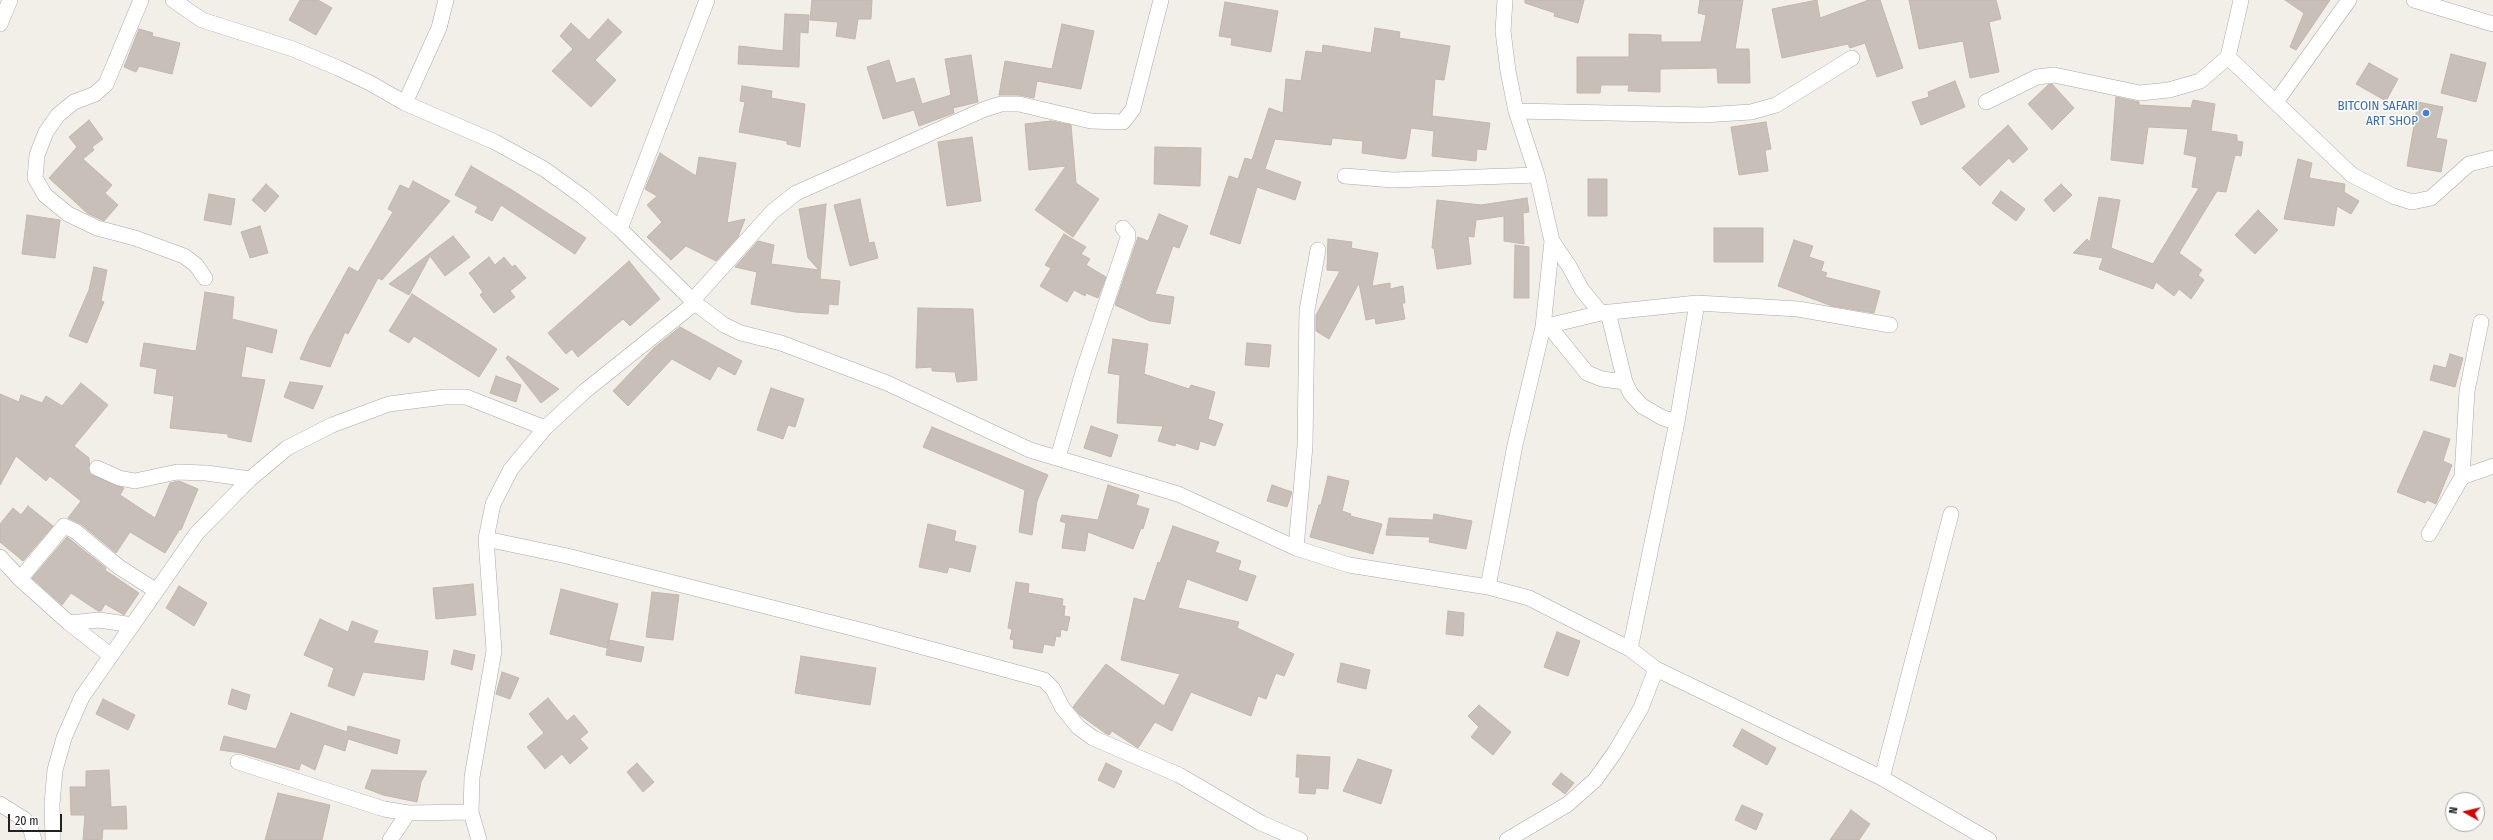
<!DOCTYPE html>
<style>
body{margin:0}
#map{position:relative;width:2493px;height:840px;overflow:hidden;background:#f2efe9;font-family:"Fira Sans Condensed",sans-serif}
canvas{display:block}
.north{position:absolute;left:2445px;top:792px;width:40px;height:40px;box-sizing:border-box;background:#fff;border:1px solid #a7a7a7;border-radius:50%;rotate:278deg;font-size:11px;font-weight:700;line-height:16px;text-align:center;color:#222}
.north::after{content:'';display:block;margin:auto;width:14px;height:18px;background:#d40000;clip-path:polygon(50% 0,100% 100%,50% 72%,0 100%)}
.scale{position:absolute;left:8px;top:814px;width:54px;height:18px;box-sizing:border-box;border:2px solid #222;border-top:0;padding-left:5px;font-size:12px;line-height:14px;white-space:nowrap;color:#222;-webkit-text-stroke:3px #fff;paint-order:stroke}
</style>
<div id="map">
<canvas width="2493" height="840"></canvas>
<div class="north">N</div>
<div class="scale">20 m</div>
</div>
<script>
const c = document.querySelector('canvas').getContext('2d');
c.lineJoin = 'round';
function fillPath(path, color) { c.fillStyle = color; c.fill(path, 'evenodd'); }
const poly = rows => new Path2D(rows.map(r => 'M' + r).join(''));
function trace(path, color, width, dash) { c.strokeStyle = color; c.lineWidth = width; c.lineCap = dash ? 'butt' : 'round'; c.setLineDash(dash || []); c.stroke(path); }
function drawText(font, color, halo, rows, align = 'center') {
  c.font = font + ' "Fira Sans Condensed",sans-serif'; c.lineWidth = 3; c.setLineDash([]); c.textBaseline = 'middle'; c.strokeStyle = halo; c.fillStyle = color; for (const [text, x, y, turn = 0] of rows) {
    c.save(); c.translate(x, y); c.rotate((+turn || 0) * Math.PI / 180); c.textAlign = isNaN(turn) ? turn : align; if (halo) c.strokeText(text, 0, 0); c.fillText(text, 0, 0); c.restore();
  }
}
const building = poly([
 [300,0,318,0,332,8,316,35,289,20,300,0],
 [812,0,872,0,871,19,858,19,855,39,836,36,838,22,810,20,812,0],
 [1525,0,1584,0,1578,23,1554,16,1555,13,1525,3,1525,0],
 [1700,0,1743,0,1735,49,1749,49,1750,83,1718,83,1717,68,1660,69,1660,92,1628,91,1629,85,1601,85,1600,93,1577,93,1577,57,1629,57,1629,34,1661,35,1661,42,1701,42,1706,15,1698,13,1700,0],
 [1817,0,1820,18,1869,0,1880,0,1903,68,1877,77,1865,43,1850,48,1848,44,1782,58,1772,9,1817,0],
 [1909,0,1996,0,2001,19,1989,22,1999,72,1970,78,1963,41,1919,49,1909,0],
 [2285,0,2330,0,2296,50,2290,47,2304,13,2285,0],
 [1225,2,1278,11,1271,52,1231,45,1232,38,1219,36,1225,2],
 [785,14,809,15,808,33,800,32,799,67,738,64,739,46,783,51,785,14],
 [608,19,622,32,595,60,616,80,591,107,552,71,573,49,560,36,571,23,589,40,608,19],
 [1062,24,1094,31,1081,89,1037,81,1034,98,1019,95,999,95,1005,61,1052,69,1062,24],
 [1375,28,1400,32,1399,38,1450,46,1444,80,1435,79,1432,116,1490,123,1486,150,1477,149,1476,161,1432,156,1434,131,1411,128,1406,158,1403,159,1362,153,1363,141,1332,138,1331,145,1275,139,1265,169,1301,182,1295,200,1257,187,1240,244,1210,234,1229,176,1238,179,1245,158,1252,160,1269,108,1283,113,1286,79,1301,81,1306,51,1322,53,1323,45,1371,53,1375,28],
 [139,29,153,33,152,36,180,43,172,74,139,66,136,72,124,67,139,29],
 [2451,54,2486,63,2476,102,2441,93,2451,54],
 [971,55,978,102,953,108,954,113,919,126,914,110,883,119,867,67,889,60,896,83,914,78,922,104,951,95,945,59,971,55],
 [2369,63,2398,79,2386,101,2356,84,2369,63],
 [1955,81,1965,107,1921,125,1912,102,1929,97,1928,92,1955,81],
 [2052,84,2074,108,2052,130,2028,104,2048,85,2052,84],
 [742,86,772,91,771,98,805,104,800,147,787,144,787,141,739,132,745,102,740,101,742,86],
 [2116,97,2139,102,2139,105,2191,108,2193,100,2215,104,2211,131,2237,135,2237,141,2243,142,2241,156,2235,155,2226,192,2217,191,2179,253,2202,270,2198,275,2204,280,2191,299,2179,289,2174,296,2156,282,2153,289,2099,269,2103,258,2073,253,2087,239,2090,242,2099,197,2120,200,2111,248,2153,264,2199,188,2192,187,2197,157,2184,154,2188,129,2148,127,2143,164,2111,160,2116,97],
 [2418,102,2443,107,2436,138,2447,140,2441,172,2407,166,2418,102],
 [89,120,103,139,92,147,94,150,83,159,112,185,105,193,118,205,104,221,87,213,49,178,77,147,69,137,89,120],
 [1051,121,1071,125,1076,183,1099,199,1073,237,1035,210,1066,166,1029,170,1025,124,1051,121],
 [1766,122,1771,149,1765,150,1768,171,1739,175,1731,127,1766,122],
 [2008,125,2028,149,2013,163,2009,158,1980,186,1962,168,2008,125],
 [972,137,981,201,947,206,938,142,972,137],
 [1155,147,1201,148,1200,186,1154,184,1155,147],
 [660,153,696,176,699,157,736,163,727,223,745,219,738,237,716,261,686,246,671,260,647,237,662,222,647,205,657,196,645,189,660,153],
 [2298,159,2312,163,2309,178,2345,184,2344,192,2359,201,2351,214,2337,206,2334,226,2284,219,2298,159],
 [471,166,512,190,586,238,575,254,501,205,492,221,475,212,478,207,455,195,471,166],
 [1588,179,1607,179,1607,216,1588,216,1588,179],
 [413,181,450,201,382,280,378,278,348,334,345,332,330,367,300,359,310,337,349,267,358,272,393,212,388,209,400,185,409,189,413,181],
 [266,184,279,196,265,212,252,200,266,184],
 [2061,184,2072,195,2054,212,2044,200,2061,184],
 [2001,191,2025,209,2016,221,1992,203,2001,191],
 [209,194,235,199,231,225,204,220,209,194],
 [1527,198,1529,212,1523,213,1524,244,1504,241,1504,216,1476,220,1474,237,1468,236,1471,264,1437,269,1434,248,1432,248,1437,200,1481,205,1527,198],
 [860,199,869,243,874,242,878,258,850,266,834,205,860,199],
 [826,204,820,279,840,281,838,305,829,304,828,314,795,312,751,304,757,272,735,267,758,241,774,245,771,264,819,270,808,258,799,209,826,204],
 [2258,210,2278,230,2255,254,2235,235,2258,210],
 [1159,214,1188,226,1179,248,1173,246,1155,294,1174,297,1170,324,1150,321,1115,305,1138,237,1148,241,1159,214],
 [27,215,60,220,55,258,22,254,27,215],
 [260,226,268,253,250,258,241,232,260,226],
 [1714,228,1763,228,1763,262,1714,262,1714,228],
 [1064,234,1086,247,1081,254,1090,259,1086,265,1106,277,1098,298,1086,293,1085,296,1074,290,1067,302,1040,286,1051,268,1045,265,1064,234],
 [453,236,470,257,445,276,430,256,409,295,389,284,453,236],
 [1328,239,1352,242,1351,248,1378,253,1372,286,1390,283,1390,289,1403,286,1405,303,1402,303,1405,319,1376,324,1375,318,1366,320,1359,283,1329,339,1316,331,1316,315,1340,271,1327,270,1328,239],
 [1794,240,1813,246,1809,257,1824,262,1821,271,1827,273,1825,277,1880,291,1874,313,1832,306,1778,286,1794,240],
 [1515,245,1529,247,1529,298,1514,298,1515,245],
 [489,257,495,265,504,257,512,267,515,265,526,278,510,291,515,297,494,313,480,295,483,292,469,273,489,257],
 [629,261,660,299,630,326,623,319,578,357,572,349,566,354,548,333,629,261],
 [94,267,107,270,101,301,104,302,87,343,69,336,89,290,94,267],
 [205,292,234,297,232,319,277,330,272,353,246,346,241,377,265,380,251,442,228,437,228,434,170,428,174,396,154,393,157,369,140,366,144,343,196,351,205,292],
 [412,294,497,349,479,377,414,336,409,343,389,331,412,294],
 [918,308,973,309,977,380,957,382,955,372,932,371,932,367,916,368,918,308],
 [680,327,742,361,735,375,718,366,710,380,672,359,628,406,613,391,654,348,680,327],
 [1113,339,1148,344,1144,374,1189,389,1191,385,1215,392,1208,419,1223,424,1215,446,1200,441,1198,450,1176,443,1175,446,1158,441,1163,426,1117,423,1120,375,1108,373,1113,339],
 [1247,343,1271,345,1269,367,1245,365,1247,343],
 [2450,354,2463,358,2455,387,2430,380,2434,365,2446,368,2450,354],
 [508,356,559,389,541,403,506,358,508,356],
 [496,376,521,385,516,402,490,393,496,376],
 [290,382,323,386,313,409,284,397,290,382],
 [81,383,108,405,74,446,89,458,90,474,124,488,120,495,155,518,170,483,179,481,198,489,181,530,180,529,165,553,130,532,116,553,81,524,68,518,81,501,50,476,46,481,16,456,0,485,0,394,19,402,21,395,42,403,46,396,62,406,81,383],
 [771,388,804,399,795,427,788,425,783,439,757,430,771,388],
 [1091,426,1118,435,1111,457,1084,448,1091,426],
 [932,427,1048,475,1037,501,1032,535,1019,532,1025,490,923,447,932,427],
 [2424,431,2450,439,2443,461,2452,465,2436,504,2427,500,2425,503,2397,492,2424,431],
 [1328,476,1349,481,1342,511,1351,514,1350,516,1382,524,1373,554,1310,537,1319,505,1321,505,1328,476],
 [1108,485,1139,495,1136,505,1149,509,1143,529,1141,528,1133,549,1088,532,1085,551,1062,548,1066,523,1060,521,1062,515,1098,520,1108,485],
 [1272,485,1292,492,1287,507,1267,501,1272,485],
 [28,506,53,526,23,561,0,542,0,524,13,508,21,515,28,506],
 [1434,514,1472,521,1466,549,1429,542,1430,537,1386,535,1389,518,1433,520,1434,514],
 [928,524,956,531,954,541,976,546,970,572,949,567,947,573,919,567,928,524],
 [1173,526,1219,542,1215,552,1241,561,1238,570,1256,576,1247,601,1187,579,1178,608,1239,622,1237,628,1294,654,1284,676,1276,673,1266,699,1258,696,1251,716,1191,692,1172,731,1155,722,1138,748,1112,731,1109,735,1105,733,1080,715,1073,707,1106,664,1164,706,1180,674,1121,660,1134,598,1145,601,1158,562,1160,563,1173,526],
 [67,537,106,568,105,570,139,593,124,615,105,604,101,611,98,611,71,593,62,605,32,578,67,537],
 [1016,582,1029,584,1028,593,1063,599,1062,606,1065,606,1064,616,1070,617,1067,631,1061,629,1060,637,1056,636,1054,646,1044,644,1042,653,1013,648,1014,640,1010,639,1012,629,1008,628,1016,582],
 [473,584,476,615,436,619,433,588,473,584],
 [179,586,207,603,194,626,166,608,179,586],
 [561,589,618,604,607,648,550,634,561,589],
 [652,592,679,595,673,640,646,637,652,592],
 [1448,611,1464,613,1463,636,1446,634,1448,611],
 [320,619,348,632,352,621,378,631,373,643,428,651,424,680,363,672,354,696,328,686,334,668,304,655,320,619],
 [1557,632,1580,641,1568,676,1544,667,1557,632],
 [609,640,644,647,641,662,606,655,609,640],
 [454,650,475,655,472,670,451,664,454,650],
 [801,656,876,668,870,705,795,693,801,656],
 [1341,663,1370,670,1366,689,1337,682,1341,663],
 [502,672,519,678,510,699,496,694,502,672],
 [232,689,250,695,246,710,228,704,232,689],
 [548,698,567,721,574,715,588,732,580,739,588,748,570,764,562,754,545,769,527,747,544,733,529,714,548,698],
 [103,699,135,715,128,730,96,714,103,699],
 [1479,705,1511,732,1493,755,1471,737,1479,727,1468,716,1479,705],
 [291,713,347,732,348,726,400,740,397,754,348,739,345,751,324,744,315,770,301,763,299,770,241,753,220,750,224,736,276,749,291,713],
 [1742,729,1776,748,1767,765,1733,746,1742,729],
 [1297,755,1330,757,1328,789,1316,788,1315,794,1299,793,1300,777,1296,777,1297,755],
 [1358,759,1392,770,1381,804,1343,791,1358,759],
 [637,763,654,782,643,792,627,772,637,763],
 [1106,763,1122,771,1114,788,1098,780,1106,763],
 [109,770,111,807,126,806,127,829,103,829,102,840,83,840,85,815,71,815,70,787,86,787,86,771,109,770],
 [372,770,427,771,421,782,417,802,383,795,365,788,372,770],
 [1561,773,1574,783,1565,794,1552,784,1561,773],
 [278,793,330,805,322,840,265,840,278,793],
 [1742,805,1763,814,1756,830,1735,820,1742,805],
 [1851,810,1870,824,1859,840,1830,840,1851,810]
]);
fillPath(building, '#c7bfb8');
trace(building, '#c4b6ab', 1);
const street = poly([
 [141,0,106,84,95,94,74,102,58,115,46,132,37,155,35,178,45,195,68,214,97,228,135,238,184,256,196,265,205,278],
 [173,0,202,20,293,49,338,68,370,83,405,103,495,142,544,169,583,197,620,229,695,303,724,325,741,333,781,343,887,383,1030,450,1178,494,1296,548,1349,565,1488,587,1529,598,1630,649,1656,669,1882,778,1989,840],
 [2414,0,2493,24],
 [0,24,10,0],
 [2228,57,2352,175,2393,196,2412,202,2431,198,2469,164,2493,158],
 [1986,102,2037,77,2054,75,2140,93,2169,90,2200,81,2228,57,2241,0],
 [2276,102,2349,0],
 [405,103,439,28,446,0],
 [1516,111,1703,115,1751,112,1776,105,1852,58],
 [1345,176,1393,180,1537,175],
 [620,229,707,0],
 [1552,241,1569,266,1582,290,1601,313],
 [692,301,772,212,796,193,985,109,1001,104,1019,104,1091,121,1123,122,1133,109,1161,0],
 [1608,312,1625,382,1631,394,1642,406,1663,418,1677,422],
 [1549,326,1587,373,1602,379,1625,382],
 [1543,327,1601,313,1697,303,1798,309,1890,325],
 [1058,457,1084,369,1128,238,1128,234,1123,228],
 [97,468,119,478,135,481,177,472,206,473,250,479],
 [2462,477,2467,391,2481,322],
 [2429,534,2462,477,2493,466],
 [486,539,567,556,864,631,1044,680,1053,689,1062,707,1078,727,1093,738,1179,775,1261,823,1300,840],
 [1296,548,1305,446,1307,310,1318,250],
 [0,557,20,579,69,623,110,655],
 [20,579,64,526,75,531,119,567,155,590],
 [1488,587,1515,445,1543,327,1552,241,1537,175,1516,111,1508,71,1503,31,1505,0],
 [69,623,99,620,133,625],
 [1630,649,1677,422,1697,303],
 [238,762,384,809,408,813,471,812],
 [1882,778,1951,514],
 [0,804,24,819,30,827,34,840],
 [53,840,52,804,55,770,64,738,82,697,197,533,250,479,287,448,332,425,389,404,444,397,466,397,545,428],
 [390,840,408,813],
 [479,840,471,812,472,777,494,651,486,539,493,504,511,469,545,428,585,391,695,303],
 [1507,840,1568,804,1595,780,1615,752,1641,708,1656,669]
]);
trace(street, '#a9a9a9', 16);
trace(street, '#fff', 15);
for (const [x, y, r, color] of [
 [2426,113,4,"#3f7fe0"]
]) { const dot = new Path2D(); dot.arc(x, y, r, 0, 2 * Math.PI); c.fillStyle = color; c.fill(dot); trace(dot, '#fff', 1.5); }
drawText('13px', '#366cbe', '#fff', [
 ["BITCOIN SAFARI",2418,106],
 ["ART SHOP",2418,121]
], 'right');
</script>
